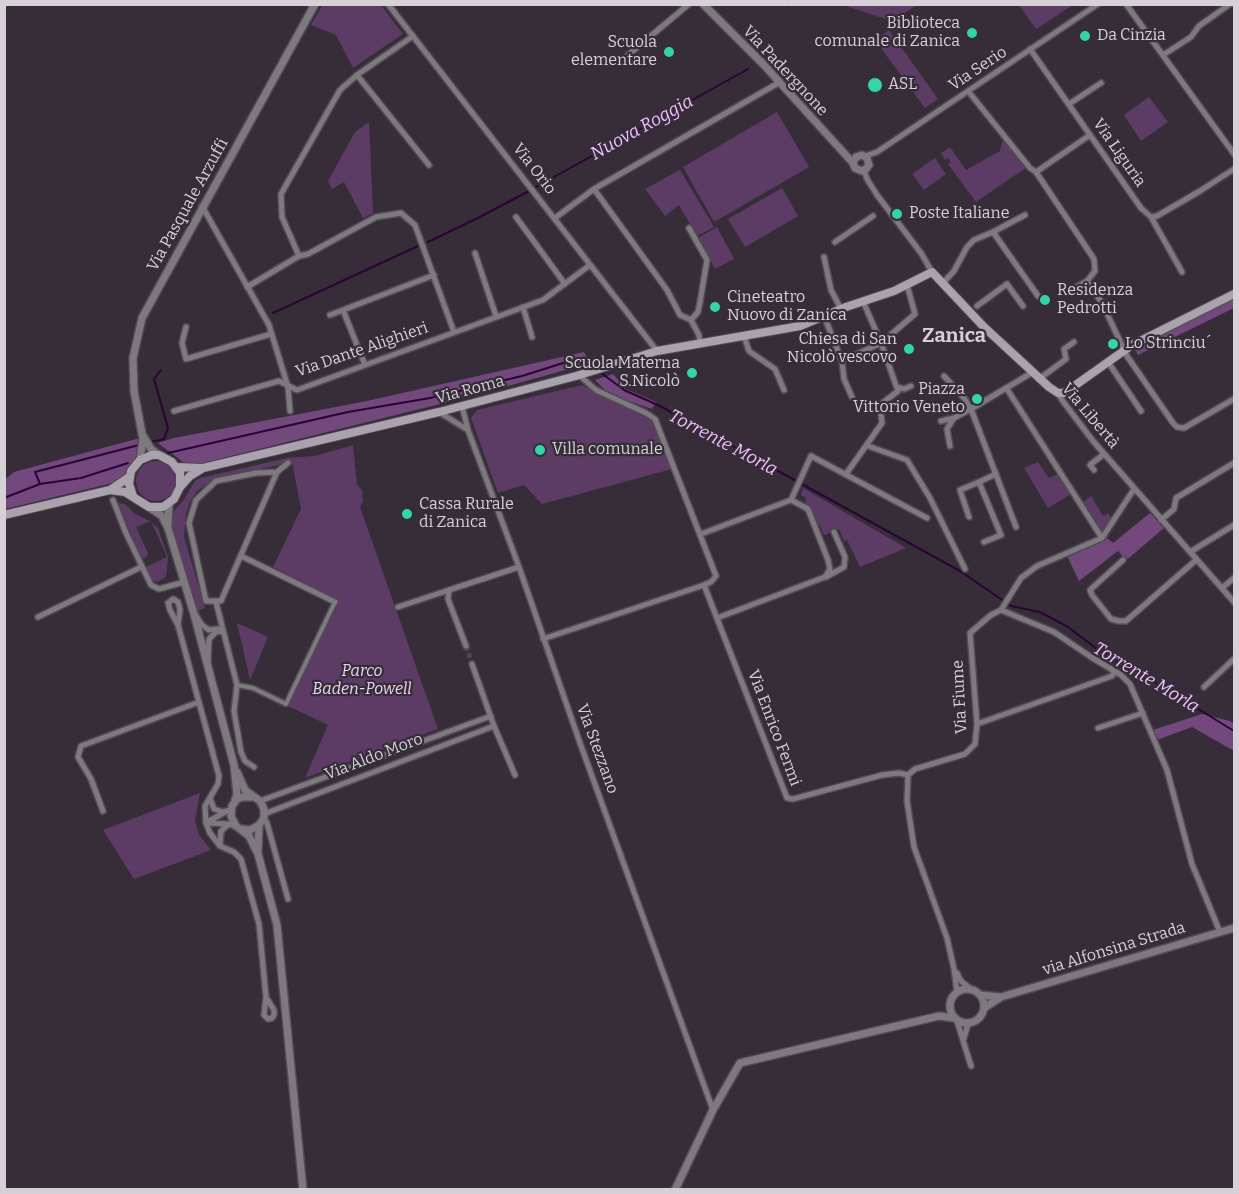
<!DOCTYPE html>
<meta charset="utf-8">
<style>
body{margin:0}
#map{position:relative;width:1239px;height:1194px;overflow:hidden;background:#362d39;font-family:Bitter,serif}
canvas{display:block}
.frame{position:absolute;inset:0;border:6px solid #d6d0d7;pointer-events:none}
</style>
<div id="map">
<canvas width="1239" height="1194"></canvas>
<div class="frame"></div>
</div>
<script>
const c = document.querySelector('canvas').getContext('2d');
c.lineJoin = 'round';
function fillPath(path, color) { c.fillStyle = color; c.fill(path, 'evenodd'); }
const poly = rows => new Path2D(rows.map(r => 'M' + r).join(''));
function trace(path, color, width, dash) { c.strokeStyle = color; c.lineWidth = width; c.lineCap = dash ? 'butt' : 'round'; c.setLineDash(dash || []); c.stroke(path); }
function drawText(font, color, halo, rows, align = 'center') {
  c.font = font + ' Bitter,serif'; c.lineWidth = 4.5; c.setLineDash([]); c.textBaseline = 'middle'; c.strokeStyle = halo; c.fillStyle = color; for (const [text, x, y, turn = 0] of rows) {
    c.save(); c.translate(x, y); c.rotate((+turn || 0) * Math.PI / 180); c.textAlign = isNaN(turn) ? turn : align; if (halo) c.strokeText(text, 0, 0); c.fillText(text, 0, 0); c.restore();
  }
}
fillPath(poly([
 [323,4,381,5,403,34,353,68,336,35,311,25],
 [843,5,917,4,917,5,892,21],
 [1019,5,1018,5,1073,5,1036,29],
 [889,30,938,99,925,108,875,40],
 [1149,97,1168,122,1141,141,1124,115],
 [777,112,809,167,714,222,683,167],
 [369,122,373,213,363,218,344,182,332,189,328,181,355,132],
 [1004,140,1027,167,976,202,948,164,951,162,948,158,945,160,941,153,950,147,966,170,1000,151,1002,142],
 [935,158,946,174,924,190,912,174],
 [680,170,714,227,697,236,679,205,665,216,645,189],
 [782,188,798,216,745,247,728,219],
 [717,227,734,259,715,269,698,238],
 [582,385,652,421,672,469,542,504,524,485,498,493,471,418,477,410],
 [353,445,357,485,362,490,363,501,360,507,438,729,305,778,328,725,288,706,339,601,273,567,301,509,292,462,213,480,197,491,191,500,186,513,184,537,205,608,199,610,202,621,196,611,171,528,171,514,183,501,195,481,200,478,287,458,315,456],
 '136 481a20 20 0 1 1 40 0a20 20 0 1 1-40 0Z',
 [1038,462,1049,478,1058,474,1071,494,1048,508,1024,468],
 [803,488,906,548,860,567,847,540,844,541,839,529,824,535,819,524,816,525,805,505,806,498,801,495],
 [1091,496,1103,516,1108,513,1112,519,1102,534,1083,502],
 [117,502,126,505,135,514,150,521,158,528,168,557,166,577,157,582,150,579,146,567,167,557,151,521,136,527,148,553,146,558,142,559],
 [237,623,268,637,250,680],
 [200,793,195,821,199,835,211,850,134,879,103,830]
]), '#5c3c64');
fillPath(poly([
 [1234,294,1234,308,1138,355,1132,345],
 [584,352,590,363,480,394,199,464,183,462,158,443,174,438,367,401],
 [613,374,626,389,656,402,652,409,623,399,605,390,595,380],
 [140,438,143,450,129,471,117,482,5,509,4,480,14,472],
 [1150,513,1164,528,1129,558,1125,559,1118,551,1079,581,1067,556,1107,538,1113,543],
 [1202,714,1230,721,1234,724,1234,751,1192,727,1157,740,1153,730]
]), '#72487d');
trace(poly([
 [787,6,787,4],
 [536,187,748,69],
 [428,242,478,218,529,191],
 [273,313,418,246],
 [600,372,624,390,660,406,960,571,1011,606,1040,612,1068,627,1097,649,1153,681,1234,731],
 [151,442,164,439,168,428,154,379,161,370],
 [168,453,348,412,430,398,522,376,579,358,595,369],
 [40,484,35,472,139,445],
 [4,498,40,484,81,478,128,463]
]), '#2c0335', 2);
trace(poly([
 [466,646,472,664]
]), '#4e4551', 5, [5, 2.5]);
const pedestrian = poly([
 [237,685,253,688,286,704,335,602]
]);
const minor = poly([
 [388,4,657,351],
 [1126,4,1234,154],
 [1030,49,1141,208,1151,217,1182,272],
 [628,55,689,4],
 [1163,55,1191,37,1199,26,1230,4],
 [357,75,429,165],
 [968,91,1030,168,1036,172,1094,259,1095,271,1087,281,1102,303,1127,356,1173,423,1177,427,1184,428,1234,399],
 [1069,104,1101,83],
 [865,156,877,152,1098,4],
 [864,170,867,179,877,195,921,253,932,272],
 [1036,172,1090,135],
 [594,189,667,290,680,315,691,320,699,335,700,343],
 [202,206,269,325,288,387,290,411],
 [516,217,565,284],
 [1151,217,1157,216,1200,191,1234,169],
 [555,218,594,189,780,82],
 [689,228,707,260,700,302,698,312,691,320],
 [993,232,1025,215],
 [835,242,873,216],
 [475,253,496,316],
 [299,256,282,217,281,194,340,90,357,75,413,36],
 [824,257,831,290,841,309],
 [943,283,954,271,967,247,974,240,993,232,1038,296],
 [247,287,299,256,308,254,376,217,401,213,415,225,454,332],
 [1070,291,1087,281],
 [977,306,1007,284,1023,306],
 [523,307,532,337],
 [330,315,343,310],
 [824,316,842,361,881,343,863,301],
 [186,327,182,343,186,359,271,334],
 [744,336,749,351,775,369,784,390],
 [842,361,844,379,852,397],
 [1108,362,1141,411],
 [365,365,343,310,434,275],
 [944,376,964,398,971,409,1033,372],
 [1039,379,1066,359,1064,349,1074,342],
 [898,387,904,389,911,386],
 [1007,389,1102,538],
 [1058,393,1062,400,1093,441,1234,602],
 [462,406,468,430,519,567,580,743,713,1110],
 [174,411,279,381,297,390,543,300,590,265],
 [439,412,468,430],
 [941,421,954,418],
 [868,446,907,460,930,498,965,569],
 [950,446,947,429,954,418,971,409,1016,527],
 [1094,470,1090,465,1104,454],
 [277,472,221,601,206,601,189,523,196,500,216,481,256,473,277,472,288,463],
 [846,474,882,423,880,405,898,391,881,343,915,314,907,285],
 [113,500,126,533,151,585,159,589,184,582],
 [969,517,960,490,979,482],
 [1161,520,1174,509,1176,498,1234,463],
 [701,534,791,500,811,456,927,518],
 [984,542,1001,535,979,482,996,474],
 [1190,552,1234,525],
 [241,556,335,602],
 [1123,560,1090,590,1092,595,1111,619,1119,621,1126,621,1196,560],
 [826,577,844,567,845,557,834,532],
 [704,585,787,798,793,799,882,775,899,773,908,775],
 [1222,588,1234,578],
 [216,602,237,685,234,711,241,752,245,761,254,767],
 [398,607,449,590],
 [1001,610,1054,632,1091,657,1121,675,1130,684,1167,770,1192,864,1220,932],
 [38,617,141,567],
 [197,617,202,625,209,630,218,629],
 [717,618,825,577,830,569,828,560,808,509,791,500],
 [178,625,180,610,178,602,173,599,168,603,170,610,178,625,219,776,218,784,205,806,206,823,210,833,220,846,234,852,241,859,259,924,266,997,264,1015,268,1019,272,1018,274,1015,274,1010,266,997],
 [543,639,704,585,711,582,716,576,655,419,646,413,596,390,579,375],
 [466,646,448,599,449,590,519,567],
 [208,663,209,639,216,632,223,631],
 [472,664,494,726,515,775],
 [1204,687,1234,659],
 [977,724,1112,676,1115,671],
 [1098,728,1143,713],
 [210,798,214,809,223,812,231,810],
 [260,801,491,716],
 [103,811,91,779,78,757,81,746,199,702],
 [264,814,494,726],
 [264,818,267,823,288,899],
 [206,823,229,824,237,827],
 [206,823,225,812],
 [220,846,221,831,229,824],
 [957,973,961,981,972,990],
 [957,992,954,969,947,938,914,847,907,801,908,775,915,769,965,754,975,744,977,724,970,633,991,615,1001,610,1021,578,1037,566,1102,538,1134,489],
 [957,1021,971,1066],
 [964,1038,968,1024]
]);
const tertiary = poly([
 [703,4,763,64,853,163,855,168,862,171,866,169,869,165,867,158,862,155,856,157,853,163],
 [144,437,151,449,159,455],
 [140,460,143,439,134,391,133,358,142,318,315,4],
 [149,507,162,516,168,528,194,614,234,765,237,795,235,800],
 [168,525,169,504],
 [237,772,245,790,260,801,264,809,264,818,259,825,250,830,241,829],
 [253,797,242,797,237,799,232,806,231,816,236,826,249,836,258,854,277,925,303,1190],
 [258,851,259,825],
 '950 1006a17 17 0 1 1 34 0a17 17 0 1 1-34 0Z',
 [980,995,1001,997],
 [984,1008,1001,997,1234,928],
 [675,1190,713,1110,740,1063,939,1016,954,1018]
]);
const secondary = poly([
 [177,467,201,468],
 [110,490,125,492,149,507,163,507,174,499,180,487,190,476,203,468,439,412,576,376,657,351,800,326,846,307,894,291,932,272,984,327,1049,387,1058,393,1064,393,1070,389,1132,345,1234,294],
 [133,496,129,484,131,471,140,460,152,455,159,455,172,462,180,473,180,487],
 [4,515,110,490,129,477]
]);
trace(pedestrian, '#534a55', 7);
trace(minor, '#534a55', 8);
trace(tertiary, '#534a55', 10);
trace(secondary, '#534a55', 10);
trace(pedestrian, '#7e797f', 4);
trace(minor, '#7e797f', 5);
trace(tertiary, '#7e797f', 7);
trace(secondary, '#aaa2ac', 8);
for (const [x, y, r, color] of [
 [972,33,6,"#33d4a8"],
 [1085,36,6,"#33d4a8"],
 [669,52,6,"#33d4a8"],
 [875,85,8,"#33d4a8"],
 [897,214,6,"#33d4a8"],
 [1045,300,6,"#33d4a8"],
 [715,307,6,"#33d4a8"],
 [1113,344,6,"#33d4a8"],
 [909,349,6,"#33d4a8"],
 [692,373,6,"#33d4a8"],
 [977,399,6,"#33d4a8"],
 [540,450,6,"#33d4a8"],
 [407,514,6,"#33d4a8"]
]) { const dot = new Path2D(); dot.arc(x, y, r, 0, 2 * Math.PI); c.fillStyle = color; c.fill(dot); trace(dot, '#362d39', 2); }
drawText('16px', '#d6d0d7', '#362d39', [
 ["Biblioteca",960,24,"right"],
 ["comunale di Zanica",960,42,"right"],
 ["Da Cinzia",1097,36],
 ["Scuola",657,43,"right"],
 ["elementare",657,61,"right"],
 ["ASL",888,85],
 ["Poste Italiane",909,214],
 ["Residenza",1057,291],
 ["Pedrotti",1057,309],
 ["Cineteatro",727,298],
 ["Nuovo di Zanica",727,316],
 ["Chiesa di San",897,340,"right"],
 ["Nicolò vescovo",897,358,"right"],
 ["Lo Strinciu´",1125,344],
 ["Scuola Materna",680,364,"right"],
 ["S.Nicolò",680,382,"right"],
 ["Piazza",965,390,"right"],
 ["Vittorio Veneto",965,408,"right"],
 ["Villa comunale",552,450],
 ["Cassa Rurale",419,505],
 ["di Zanica",419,523]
], 'left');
drawText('16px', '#d6d0d7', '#362d39', [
 ["Via Serio",978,69,-34],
 ["Via Padergnone",785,71,47],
 ["Via Liguria",1119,153,55],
 ["Via Orio",534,169,52],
 ["Via Pasquale Arzuffi",188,205,-61],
 ["Via Dante Alighieri",362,350,-19],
 ["Via Roma",470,390,-15],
 ["Via Libertà",1090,416,50],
 ["Via Fiume",960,697,-93],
 ["Via Enrico Fermi",774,728,69],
 ["Via Stezzano",597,749,70],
 ["Via Aldo Moro",374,757,-21],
 ["via Alfonsina Strada",1114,949,-17]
]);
drawText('italic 16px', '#eed5f5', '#362d39', [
 ["Parco",362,672],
 ["Baden-Powell",362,690]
]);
drawText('italic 18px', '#f2bfff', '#362d39', [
 ["Nuova Roggia",642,128,-29],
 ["Torrente Morla",723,443,28],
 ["Torrente Morla",1146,678,31]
]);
drawText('bold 20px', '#d7cbda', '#362d39', [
 ["Zanica",954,336]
]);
</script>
